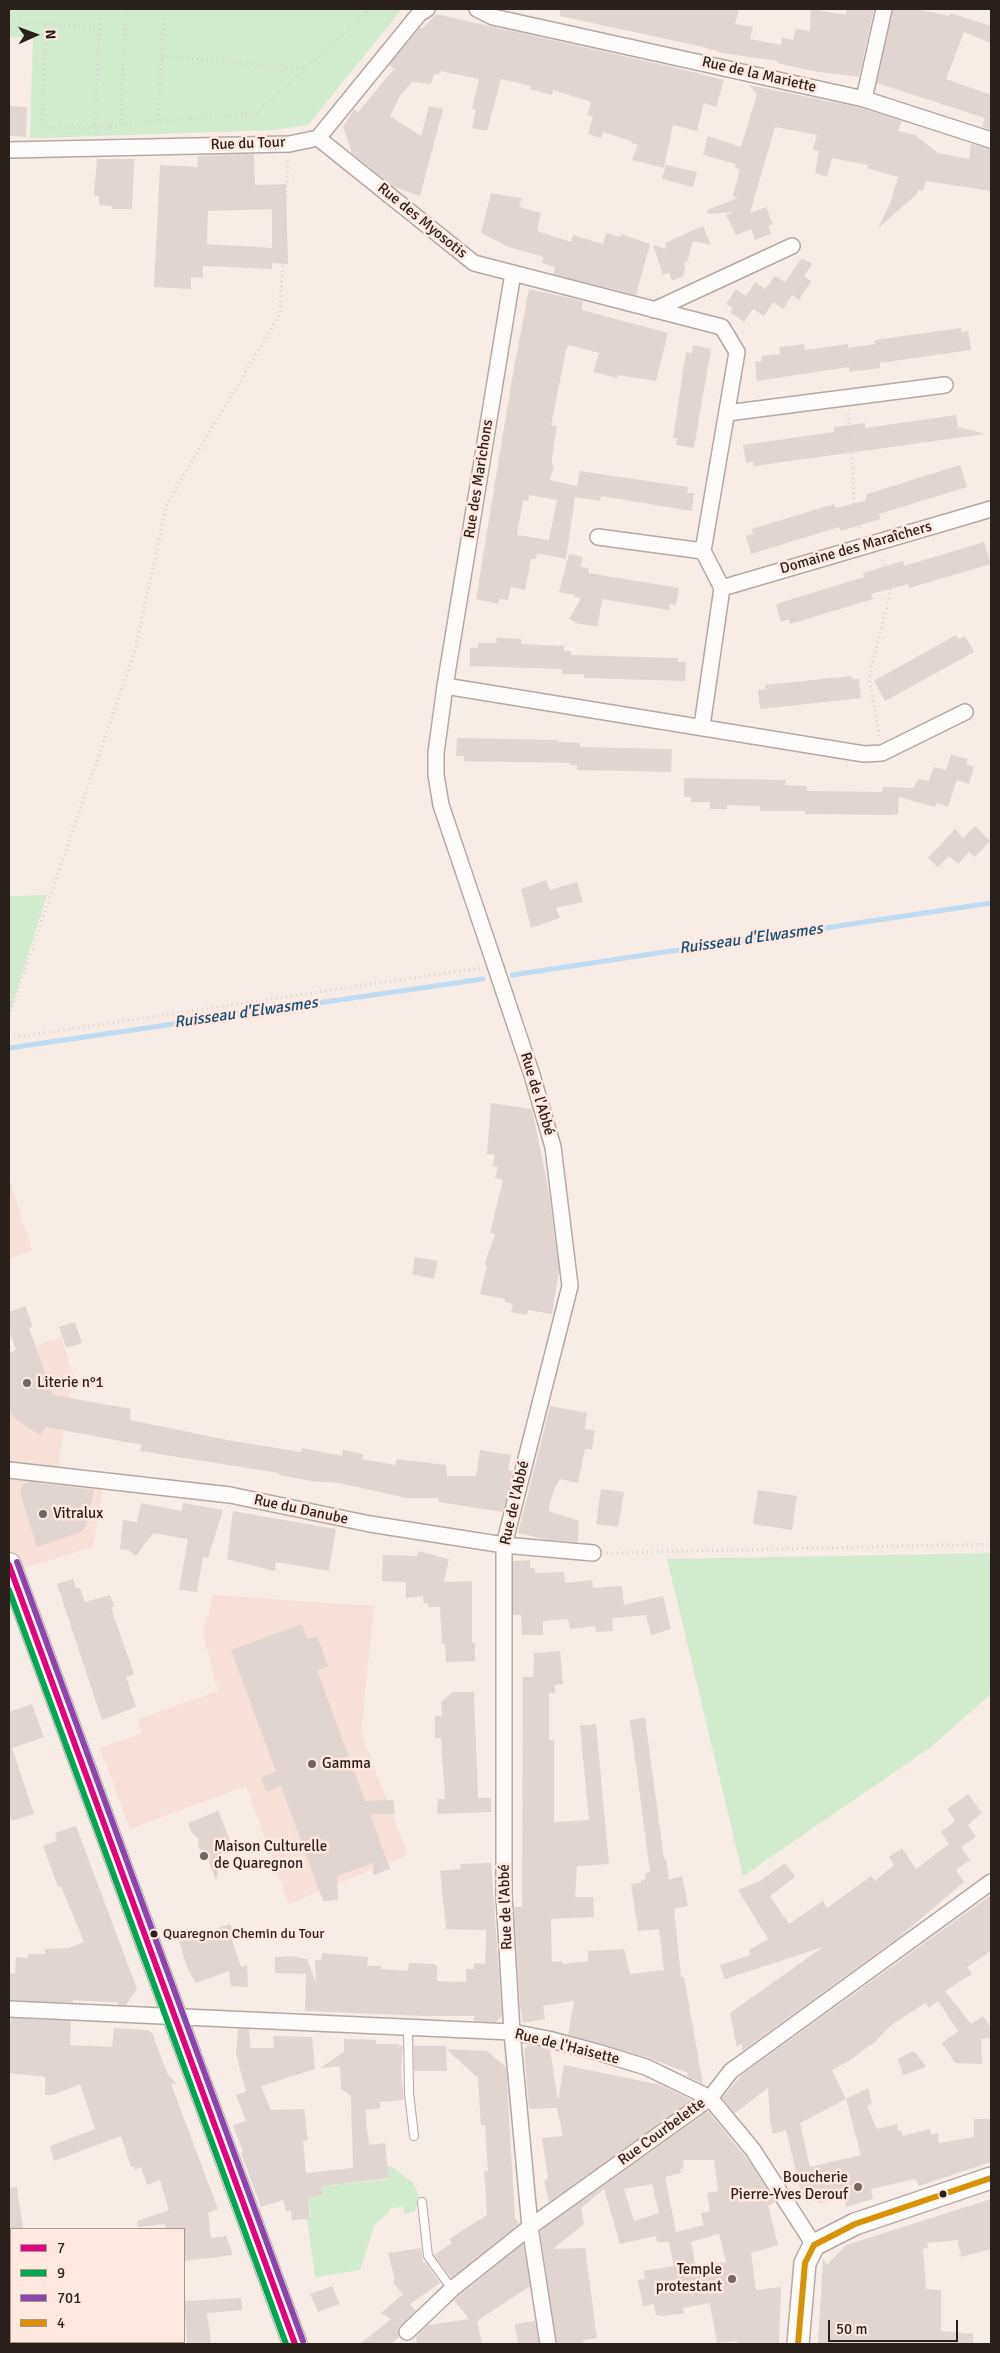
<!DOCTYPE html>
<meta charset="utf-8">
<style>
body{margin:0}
#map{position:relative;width:1000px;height:2353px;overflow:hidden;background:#f8ece6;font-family:Signika,sans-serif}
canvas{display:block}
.frame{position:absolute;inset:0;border:10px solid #291f1b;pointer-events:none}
.legend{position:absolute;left:10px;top:2228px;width:175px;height:115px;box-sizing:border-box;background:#ffe8df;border:1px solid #a99891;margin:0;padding:6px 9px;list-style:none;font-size:15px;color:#291f1b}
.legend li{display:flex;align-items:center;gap:10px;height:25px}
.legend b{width:25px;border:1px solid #a99891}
.north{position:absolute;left:10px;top:10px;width:50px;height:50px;-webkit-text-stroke:4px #ffe8df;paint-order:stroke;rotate:88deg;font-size:14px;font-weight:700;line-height:20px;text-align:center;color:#291f1b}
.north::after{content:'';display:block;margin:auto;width:18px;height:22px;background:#291f1b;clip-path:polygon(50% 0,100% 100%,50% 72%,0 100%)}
.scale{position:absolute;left:828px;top:2320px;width:130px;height:22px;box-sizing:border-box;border:2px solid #291f1b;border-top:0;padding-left:6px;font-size:15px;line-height:18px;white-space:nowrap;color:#291f1b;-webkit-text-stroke:4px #ffe8df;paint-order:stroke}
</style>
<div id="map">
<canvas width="1000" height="2353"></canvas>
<div class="frame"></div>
<ul class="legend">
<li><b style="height:6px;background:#e5007d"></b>7</li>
<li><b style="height:6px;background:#00a651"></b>9</li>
<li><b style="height:6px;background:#8e44ad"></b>701</li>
<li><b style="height:6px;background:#d89204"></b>4</li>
</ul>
<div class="north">N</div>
<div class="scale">50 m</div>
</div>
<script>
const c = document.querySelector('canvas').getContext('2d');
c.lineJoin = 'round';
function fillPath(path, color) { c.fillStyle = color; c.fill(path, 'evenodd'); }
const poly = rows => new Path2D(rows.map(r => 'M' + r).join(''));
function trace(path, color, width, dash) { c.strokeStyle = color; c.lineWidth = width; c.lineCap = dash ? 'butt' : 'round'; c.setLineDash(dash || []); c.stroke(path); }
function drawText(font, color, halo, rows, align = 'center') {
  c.font = font + ' Signika,sans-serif'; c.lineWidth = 5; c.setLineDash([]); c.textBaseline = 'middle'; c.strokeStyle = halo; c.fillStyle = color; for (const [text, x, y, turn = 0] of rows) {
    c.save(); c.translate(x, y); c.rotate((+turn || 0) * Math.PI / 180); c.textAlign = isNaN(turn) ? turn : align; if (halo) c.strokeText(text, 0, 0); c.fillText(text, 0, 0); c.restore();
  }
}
fillPath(poly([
 [9,1178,32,1250,9,1259],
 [61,1337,74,1377,55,1480,103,1487,93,1547,15,1571,9,1553,9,1355],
 [213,1595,374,1606,361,1733,408,1855,289,1904,246,1786,130,1829,100,1748,142,1733,138,1719,218,1691,203,1633]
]), '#f6e0d8');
fillPath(poly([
 [9,9,402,9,308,125,275,130,41,138,30,138,33,38,9,37],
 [47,895,9,1015,9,896],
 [991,1553,991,1694,931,1747,743,1876,667,1559],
 [387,2166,393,2167,414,2184,419,2197,415,2211,404,2214,404,2207,390,2208,389,2213,375,2224,360,2270,315,2277,307,2219,311,2218,308,2197,322,2195,323,2186,389,2179]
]), '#d2ebcf');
trace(poly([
 [512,975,991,903],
 [9,1048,483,979]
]), '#c0dbf1', 5);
fillPath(poly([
 [560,9,739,9,735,24,753,27,750,39,781,45,782,38,793,40,796,29,810,31,811,9,846,15,847,9,874,9,859,77,813,71,777,63,778,61,722,53,703,47,560,16],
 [893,9,916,9,949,16,950,13,991,26,991,43,964,32,946,79,991,95,991,130,982,127,985,118,877,83],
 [436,14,677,68,724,80,716,107,704,103,697,131,673,125,664,168,632,160,638,145,631,143,632,141,603,132,601,138,588,134,593,117,587,115,591,102,553,90,552,95,530,89,531,86,501,79,487,131,472,128,476,110,472,109,479,79,440,71,439,75,434,74,431,84,412,82,400,96,390,116,421,136,429,106,443,109,420,196,394,187,352,153,343,127,354,109,358,112,394,69,389,65,420,28,422,29],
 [749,85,862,108,902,121,898,131,915,135,938,153,969,159,971,144,991,149,991,191,926,181,923,191,918,190,916,195,878,228,891,201,898,177,867,168,868,165,832,158,827,177,815,173,819,151,813,150,817,135,775,127,750,213,766,207,773,224,768,226,771,234,755,240,751,229,736,235,726,215,733,212,708,214,707,210,738,198,733,196,740,169,735,168,736,164,703,155,708,136,741,147,757,94],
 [9,106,27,107,26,137,9,136],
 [254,154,255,185,286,184,288,264,272,263,272,269,203,266,203,278,191,277,191,289,154,287,160,165,197,167,198,156],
 [272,209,272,248,207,244,208,211],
 [97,159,134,159,132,209,112,209,112,206,99,205,99,196,94,196],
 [666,165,697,172,693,187,662,179],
 [491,193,522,198,519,207,541,213,537,231,571,242,573,235,603,244,606,233,620,237,621,234,650,244,636,295,553,274,555,267,542,263,544,257,509,247,481,233],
 [703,226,711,245,693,241,687,262,684,263,685,268,683,276,672,281,669,273,663,275,653,245,666,249,665,243],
 [802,258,812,264,804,276,811,281,799,300,792,295,783,309,773,302,764,316,753,309,744,322,730,312,733,308,726,304,736,289,746,296,755,282,765,289,775,276,785,282],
 [529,289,583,301,582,310,668,333,656,381,618,375,617,378,593,372,599,353,569,345,566,350,551,425,557,426,552,458,552,465,554,465,550,480,577,486,580,471,688,487,687,493,694,493,692,511,601,496,600,501,575,497,566,559,537,553,536,559,531,559,525,590,511,587,508,600,499,599,498,604,476,599,513,373],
 [529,495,557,500,549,540,517,535,523,500,528,501],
 [961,328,961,332,968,331,971,350,880,363,880,368,849,372,849,367,757,381,755,362,762,361,761,356,780,354,779,347,804,344,805,350,848,344,848,348,875,344,875,340],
 [693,345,711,349,694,448,676,445,677,438,673,438,686,352,692,353],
 [956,415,958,427,985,434,754,466,753,462,746,463,743,445,834,432,834,427,865,423,865,428],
 [960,465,967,487,879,514,880,519,870,522,841,531,839,527,751,554,746,536,753,534,752,529,834,504,836,508,865,501,867,494],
 [984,542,991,564,909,588,908,584,871,594,873,599,790,624,789,619,781,622,776,604,864,577,863,573,903,561,904,566],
 [569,554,583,557,580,567,589,568,588,573,679,588,676,605,670,604,669,610,602,599,598,626,579,624,569,619,581,598,574,597,575,595,559,592],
 [956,635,958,639,965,636,974,652,885,701,874,681],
 [497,638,521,639,521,644,564,646,564,651,571,651,571,655,678,658,678,662,686,662,685,681,584,678,584,674,562,674,562,669,470,666,470,648,478,648,478,643,496,643],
 [851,676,852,679,859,679,861,698,760,709,758,690,766,689,765,685],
 [457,738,558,740,558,742,580,743,580,747,672,749,671,772,577,770,577,765,570,765,570,763,464,761,464,756,456,756],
 [951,755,968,759,966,764,974,767,969,784,957,780,948,807,937,803,935,807,899,797,898,814,892,815,805,814,805,811,760,811,760,806,727,805,727,809,710,809,710,802,691,802,691,797,684,797,684,778,786,780,785,785,807,786,807,791,885,792,882,792,883,787,914,788,918,779,929,781,934,767,946,770],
 [975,826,990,841,975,857,969,852,958,864,949,856,938,867,928,858,955,829,963,838],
 [546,880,550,890,577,882,583,902,556,908,560,918,531,928,521,889],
 [491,1103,532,1109,548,1187,559,1270,552,1314,528,1310,527,1315,511,1312,513,1304,505,1302,505,1299,480,1294,487,1266,484,1265,495,1234,490,1233,503,1180,495,1178,498,1167,492,1166,495,1155,487,1154],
 [415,1257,438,1261,434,1279,412,1274],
 [25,1306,33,1327,29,1328,53,1395,131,1409,130,1420,227,1440,301,1452,302,1448,342,1456,343,1450,363,1454,362,1459,395,1465,397,1459,446,1465,447,1476,476,1476,480,1450,511,1455,508,1470,513,1471,503,1512,439,1502,438,1498,407,1498,339,1483,312,1481,279,1475,279,1473,140,1451,142,1445,46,1427,40,1435,14,1418,9,1409,9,1353,16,1350,9,1330,9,1312],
 [75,1322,82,1343,66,1348,59,1327],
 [550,1406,587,1413,585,1429,595,1431,592,1449,585,1449,578,1483,560,1479,554,1489,548,1511,579,1521,578,1542,548,1540,518,1533],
 [29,1482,94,1490,87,1524,81,1532,37,1547,20,1492,23,1484],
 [601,1489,624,1492,618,1527,596,1524],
 [758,1490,797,1496,792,1530,753,1524],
 [141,1503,182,1511,183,1503,223,1510,208,1558,203,1557,197,1592,179,1590,188,1539,153,1533,136,1556,128,1550,120,1549,123,1520,137,1522],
 [233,1511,336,1529,329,1571,276,1562,275,1571,227,1559],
 [418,1551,449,1559,444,1582,472,1581,472,1643,475,1643,475,1661,446,1662,445,1644,442,1644,440,1607,428,1607,428,1603,424,1604,423,1596,406,1598,406,1582,382,1581,383,1555,417,1556],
 [530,1560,530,1568,535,1568,535,1573,564,1572,565,1583,592,1580,593,1588,622,1586,624,1605,663,1596,671,1629,651,1635,646,1615,612,1618,613,1631,596,1632,595,1626,570,1629,568,1619,543,1621,543,1635,522,1635,521,1615,513,1615,513,1561],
 [73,1579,76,1588,80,1588,85,1602,110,1595,114,1606,111,1608,134,1674,126,1677,136,1707,102,1720,57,1584],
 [302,1624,307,1639,317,1636,328,1666,317,1670,365,1801,393,1800,395,1814,370,1814,390,1869,373,1875,373,1863,337,1876,338,1900,323,1901,281,1786,266,1792,261,1777,276,1772,231,1650],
 [560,1651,563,1684,555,1685,555,1693,549,1693,549,1740,554,1740,554,1822,589,1820,580,1726,596,1724,609,1864,577,1866,575,1897,593,1897,594,1917,551,1919,552,1962,562,1961,562,1964,588,1961,588,1951,624,1949,630,1974,664,1970,659,1929,638,1931,631,1884,641,1883,641,1880,646,1879,645,1873,650,1872,630,1720,645,1718,664,1859,666,1859,669,1880,682,1876,688,1906,674,1909,681,1977,684,1977,703,2084,687,2076,688,2073,649,2058,568,2035,574,2001,543,2006,545,2019,523,2023,520,2006,514,1907,522,1907,523,1677,533,1677,534,1653],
 [452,1692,474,1692,478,1798,491,1798,491,1812,437,1814,438,1799,445,1799,441,1738,435,1738,435,1716,442,1716,441,1702],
 [32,1704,44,1737,12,1748,34,1814,12,1821,9,1811,9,1712],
 [968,1794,982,1813,968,1825,976,1837,961,1847,970,1860,956,1870,964,1882,898,1938,742,2051,742,2043,737,2047,730,2013,823,1947,725,1979,720,1965,751,1955,749,1950,768,1939,738,1890,760,1881,785,1863,795,1877,770,1896,789,1924,823,1901,827,1908,871,1876,875,1881,894,1865,889,1857,902,1848,916,1869,949,1844,941,1832,955,1821,947,1809],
 [218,1811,231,1843,220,1846,222,1852,216,1881,206,1853,199,1848,198,1838,192,1833,188,1823],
 [76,1826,137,1989,126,2005,118,2005,118,2002,86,2001,73,2000,73,2003,10,2000,10,1973,15,1974,16,1957,28,1958,28,1954,45,1954,45,1949,68,1948,84,1942,61,1886,58,1887,43,1846,57,1841,55,1833],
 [491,1863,502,2015,496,2022,474,2021,474,2016,425,2016,305,2011,306,1974,275,1973,275,1957,291,1956,307,1959,316,1983,315,1960,321,1960,322,1953,368,1957,367,1966,381,1966,381,1969,408,1971,409,1963,434,1964,437,1966,437,1981,466,1982,466,1969,474,1969,474,1963,485,1964,486,1930,446,1929,440,1871,461,1869,460,1864],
 [991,1895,991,1951,967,1967,972,1974,945,1991,971,2024,983,2016,991,2028,991,2038,981,2039,982,2064,955,2063,942,2043,958,2031,938,2001,929,2008,925,2003,890,2026,871,2046,870,2045,852,2059,832,2070,846,2099,800,2123,810,2167,861,2155,846,2099,868,2088,872,2103,867,2106,877,2129,897,2124,898,2131,901,2130,903,2136,930,2129,931,2134,938,2133,939,2143,974,2137,974,2119,991,2119,991,2162,919,2186,915,2179,871,2189,873,2199,846,2207,844,2197,819,2203,818,2201,803,2200,786,2130,773,2134,770,2120,768,2088,735,2113,722,2098,743,2074],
 [230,1924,236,1939,232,1940,241,1967,247,1965,248,1987,231,1986,229,1971,196,1983,189,1972,179,1942],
 [11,2018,71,2021,70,2045,112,2047,114,2028,148,2030,152,2033,168,2075,176,2083,171,2084,218,2209,208,2213,211,2238,226,2236,233,2255,184,2261,184,2229,166,2229,165,2224,138,2227,137,2221,169,2210,160,2180,147,2185,141,2167,135,2170,134,2166,131,2167,121,2136,54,2161,50,2146,95,2129,80,2084,53,2095,45,2095,45,2077,9,2073,9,2023,11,2023],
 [238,2029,249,2029,250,2048,274,2048,273,2036,312,2037,315,2069,261,2086,271,2110,304,2109,308,2140,303,2141,306,2173,353,2168,351,2096,341,2089,340,2066,320,2068,344,2052,344,2039,376,2040,376,2044,399,2044,399,2046,403,2046,401,2070,404,2100,380,2102,380,2108,365,2110,369,2145,385,2143,389,2178,322,2186,323,2195,308,2197,310,2219,292,2220,291,2211,286,2211,283,2200,261,2207,241,2153,243,2152,233,2125,246,2121,236,2095,246,2092,236,2054],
 [529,2045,550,2049,558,2101,564,2065,661,2085,692,2100,549,2202,544,2181,548,2178,542,2138,563,2136,557,2108,529,2109,524,2049],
 [414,2046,446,2046,446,2049,487,2051,506,2067,515,2218,519,2224,451,2278,434,2255,452,2243,449,2239,487,2215,484,2171,488,2171,485,2125,481,2126,478,2078,446,2049,447,2071,414,2071],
 [911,2052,915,2052,926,2067,903,2075,898,2059],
 [708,2111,752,2165,775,2202,768,2206,778,2245,751,2253,756,2290,781,2287,779,2344,737,2344,737,2341,717,2343,710,2303,683,2308,684,2313,663,2316,656,2315,654,2304,643,2306,638,2280,645,2279,644,2271,674,2266,669,2242,657,2242,656,2236,620,2244,604,2189,581,2208,584,2224,553,2249,585,2248,597,2338,583,2340,583,2344,557,2344,540,2231],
 [683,2160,714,2160,718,2191,707,2193,710,2211,701,2213,704,2225,676,2232,665,2177,681,2173,680,2169,684,2168],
 [652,2184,659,2213,634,2221,624,2189],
 [719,2234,726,2262,696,2267,691,2242],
 [17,2187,23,2229,9,2229,9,2188],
 [991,2199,991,2249,961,2257,958,2240,927,2243,928,2248,923,2249,926,2289,941,2290,941,2331,973,2334,973,2344,818,2344,823,2259,827,2265,846,2245],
 [523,2244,530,2286,477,2321,482,2344,417,2344,416,2337,428,2325,469,2319,454,2300],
 [421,2248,423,2263,425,2262,440,2283,410,2304,416,2311,400,2326,398,2330,399,2337,391,2344,360,2344,391,2319,381,2313,402,2295,404,2296,393,2282,395,2280,388,2253],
 [332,2286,340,2304,318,2312,310,2294],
 [241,2298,242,2310,207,2313,211,2344,187,2344,184,2301],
 [535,2321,539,2344,518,2344,515,2324]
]), '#e0d5d0');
const lane = poly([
 [408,2027,409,2093,414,2136],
 [422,2202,428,2256,452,2289]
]);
const street = poly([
 [477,9,493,17,864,99,991,140],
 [864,99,884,9],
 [318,138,474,263,722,327,737,352,703,551,722,588,702,726],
 [9,150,289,144,318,138,419,14,427,9],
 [513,273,445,686,436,753,436,775,441,805,532,1075,553,1147,570,1286,504,1545,504,1896,512,2032,530,2227,548,2344],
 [654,310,792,246],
 [727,413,945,385],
 [598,537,703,551],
 [722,588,991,509],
 [445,686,864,754,882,753,965,712],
 [9,1470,230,1495,370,1524,504,1545,593,1553],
 [9,2009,512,2032,548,2039,597,2052,646,2067,710,2098,753,2150,814,2245],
 [407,2332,452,2289,530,2227,710,2098,731,2071,991,1882]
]);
const secondary = poly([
 [798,2344,805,2263,814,2245,855,2224,991,2178]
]);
const primary = poly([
 [9,1565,295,2344]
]);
trace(lane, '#b3a8a3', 10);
trace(street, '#b3a8a3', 18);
trace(secondary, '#b3a8a3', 24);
trace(primary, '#b3a8a3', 26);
trace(poly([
 [100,9,95,128,158,121],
 [164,9,158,121,257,113,370,9],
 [9,22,99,27],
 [46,24,42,127,95,128],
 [162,56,304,69],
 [121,125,126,9],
 [848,413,852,447,854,504,861,531],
 [879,736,870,681,870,672,891,590,882,558],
 [9,1016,135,650,167,503,280,314,288,160],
 [9,1038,480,968],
 [607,1553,991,1544]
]), '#d6d2d1', 3, [1, 4]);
trace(lane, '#fefcfb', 8);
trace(street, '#fefcfb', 15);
trace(secondary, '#fefcfb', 21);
trace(primary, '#fefcfb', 24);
trace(poly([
 [9,1565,295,2344]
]), '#e5007d', 6);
trace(poly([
 [9,1590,286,2344]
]), '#00a651', 6);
trace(poly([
 [17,1562,303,2341]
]), '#8e44ad', 6);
trace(poly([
 [798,2344,805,2263,814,2245,855,2224,991,2178]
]), '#d89204', 6);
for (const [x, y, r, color] of [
 [27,1383,5,"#716762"],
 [43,1514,5,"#716762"],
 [312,1764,5,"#716762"],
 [204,1856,5,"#716762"],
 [154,1934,4.5,"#291f1b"],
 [858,2187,5,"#716762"],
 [943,2194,4.5,"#291f1b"],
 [732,2279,5,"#716762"]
]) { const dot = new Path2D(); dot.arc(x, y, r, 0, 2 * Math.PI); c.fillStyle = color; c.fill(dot); trace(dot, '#ffe8df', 2); }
drawText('14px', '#291f1b', '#ffe8df', [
 ["Quaregnon Chemin du Tour",163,1934]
], 'left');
drawText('15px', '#291f1b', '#ffe8df', [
 ["Rue de la Mariette",759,75,13],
 ["Rue du Tour",248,144,-2],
 ["Rue des Myosotis",422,221,39],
 ["Rue des Marichons",479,479,-81],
 ["Domaine des Maraîchers",856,548,-16],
 ["Rue de l'Abbé",537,1094,73],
 ["Rue de l'Abbé",515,1503,-77],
 ["Rue du Danube",301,1510,12],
 ["Rue de l'Abbé",506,1907,-92],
 ["Rue de l'Haisette",567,2047,14],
 ["Rue Courbelette",662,2132,-36]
]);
drawText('15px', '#291f1b', '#ffe8df', [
 ["Literie n°1",37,1383],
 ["Vitralux",53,1514],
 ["Gamma",322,1764],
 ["Maison Culturelle",214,1847],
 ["de Quaregnon",214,1864],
 ["Boucherie",848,2178,"right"],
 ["Pierre-Yves Derouf",848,2195,"right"],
 ["Temple",722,2270,"right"],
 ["protestant",722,2287,"right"]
], 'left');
drawText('italic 16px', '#124c70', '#ffe8df', [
 ["Ruisseau d'Elwasmes",751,939,-8],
 ["Ruisseau d'Elwasmes",246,1013,-8]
]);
</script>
